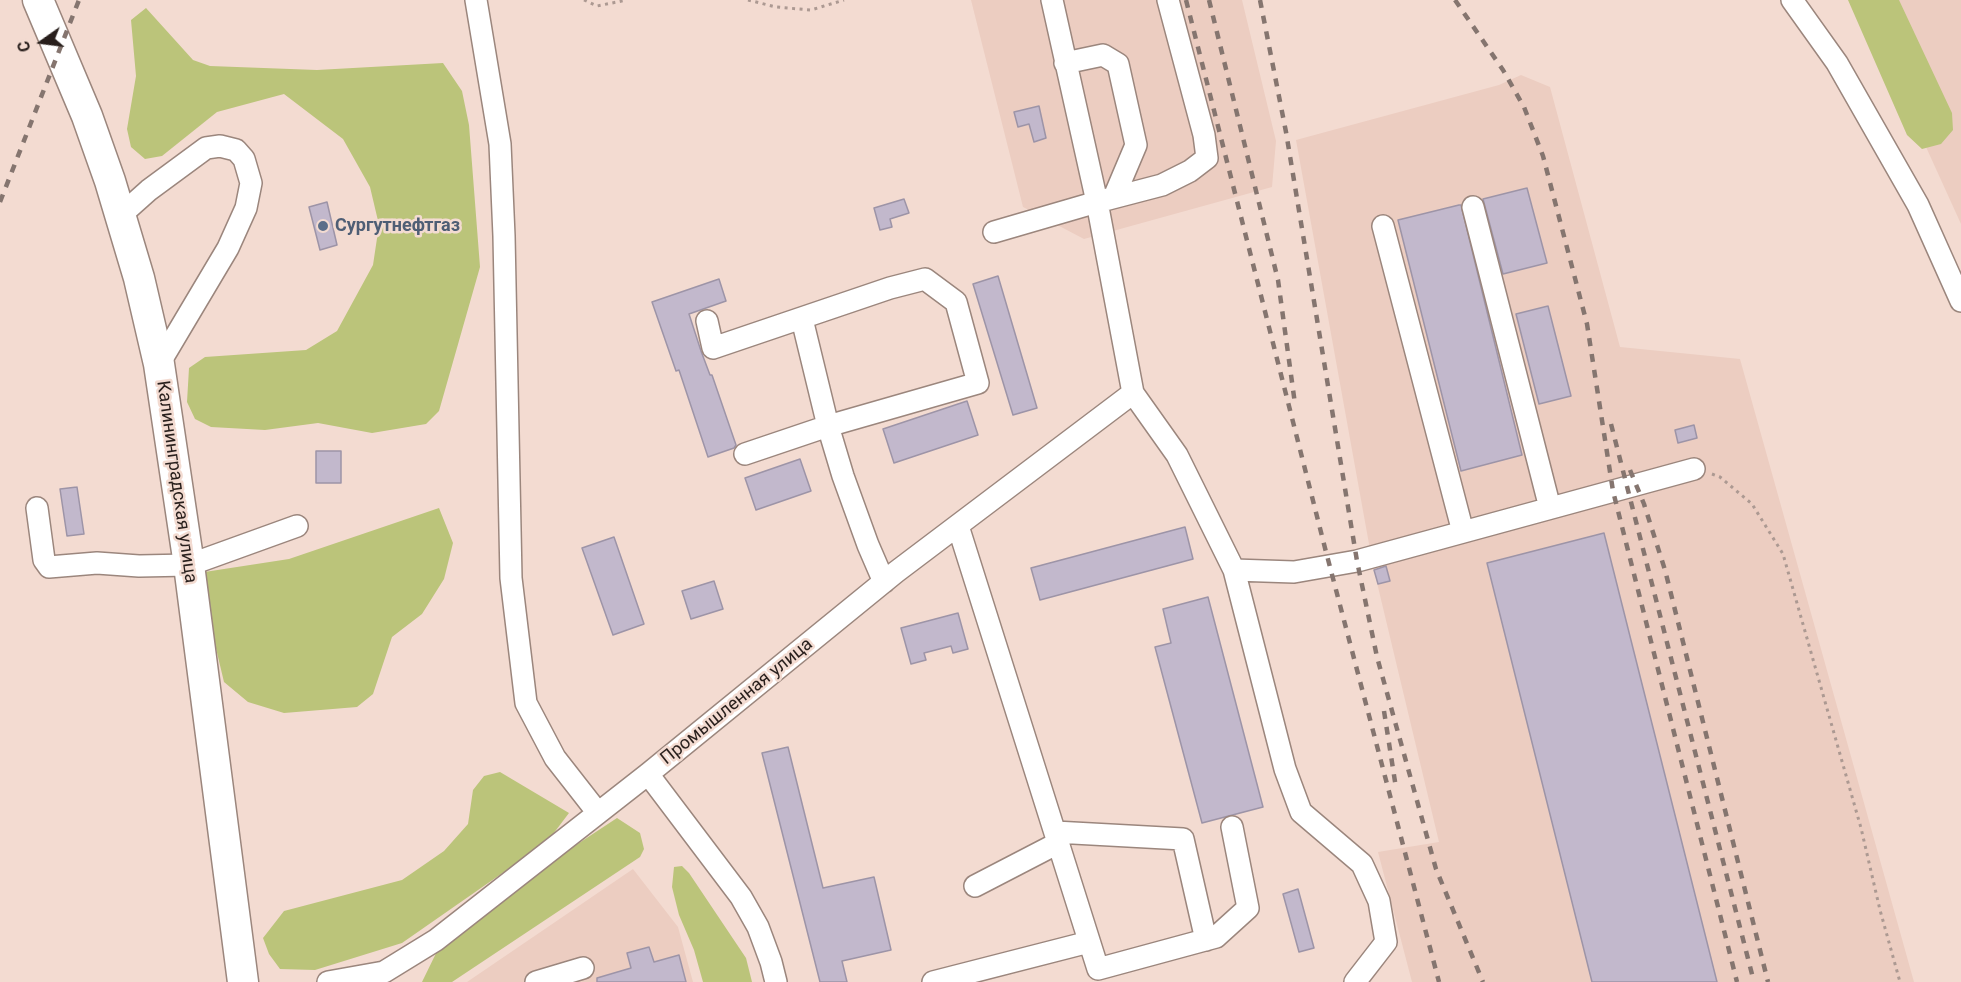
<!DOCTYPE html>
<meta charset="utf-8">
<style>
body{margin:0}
#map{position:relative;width:1961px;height:982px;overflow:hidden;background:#f3dbd1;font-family:Roboto,sans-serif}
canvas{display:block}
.north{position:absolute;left:12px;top:12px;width:60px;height:60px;-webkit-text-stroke:4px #f3dbd1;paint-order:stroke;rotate:256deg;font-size:16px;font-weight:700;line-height:24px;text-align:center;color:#281f1c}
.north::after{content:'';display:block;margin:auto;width:21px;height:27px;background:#281f1c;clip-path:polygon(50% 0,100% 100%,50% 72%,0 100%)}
</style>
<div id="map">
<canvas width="1961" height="982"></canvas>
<div class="north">С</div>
</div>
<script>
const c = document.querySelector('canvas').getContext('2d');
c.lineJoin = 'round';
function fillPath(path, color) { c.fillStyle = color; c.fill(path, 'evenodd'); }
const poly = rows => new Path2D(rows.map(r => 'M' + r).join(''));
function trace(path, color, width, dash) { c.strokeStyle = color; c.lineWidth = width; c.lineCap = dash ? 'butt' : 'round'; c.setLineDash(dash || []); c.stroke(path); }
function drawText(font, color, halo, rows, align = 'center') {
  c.font = font + ' Roboto,sans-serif'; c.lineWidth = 5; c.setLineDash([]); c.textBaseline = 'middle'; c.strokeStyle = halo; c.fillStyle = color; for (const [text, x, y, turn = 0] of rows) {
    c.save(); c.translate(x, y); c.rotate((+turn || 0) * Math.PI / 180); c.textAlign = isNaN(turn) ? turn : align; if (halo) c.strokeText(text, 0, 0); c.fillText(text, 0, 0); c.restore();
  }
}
fillPath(poly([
 [971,0,1242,0,1276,141,1272,187,1084,239,1023,207],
 [1856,0,1961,0,1961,224,1916,125],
 [1521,75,1550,87,1620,347,1740,359,1914,982,1412,982,1378,852,1439,842,1373,566,1296,140,1499,85],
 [633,869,678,927,693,982,467,982]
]), '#eccdc1');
fillPath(poly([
 [1848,0,1899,0,1952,113,1953,130,1941,144,1922,149,1907,135],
 [146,8,193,60,210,66,317,70,443,63,462,91,469,125,480,267,439,411,426,424,372,433,318,423,265,430,211,427,195,419,187,402,189,368,205,357,306,350,337,331,373,265,379,225,370,187,343,139,284,94,217,112,162,156,145,159,131,147,127,129,136,76,131,20],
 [439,508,453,543,444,579,422,614,392,637,373,694,357,707,284,713,248,702,224,682,198,573,289,559],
 [500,772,569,813,547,842,402,943,315,970,280,969,269,954,263,938,284,911,402,880,444,851,468,824,473,790,484,776],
 [617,818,640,833,644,849,640,857,452,982,422,982,442,941,523,880],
 [682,866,689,873,746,958,752,982,703,982,694,950,679,915,672,887,674,867]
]), '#bbc47a');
const building = poly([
 [1039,106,1046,138,1034,142,1029,124,1018,127,1014,112,1039,106],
 [1527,188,1547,263,1503,274,1483,199,1527,188],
 [904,199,909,213,890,219,892,227,880,230,874,208,904,199],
 [327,202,337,245,320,250,309,207,327,202],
 [1459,205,1461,205,1522,455,1461,471,1398,220,1459,205],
 [998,276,1037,408,1013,415,973,284,998,276],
 [719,279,726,301,689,314,701,351,710,375,712,375,736,445,734,448,708,457,679,370,676,371,652,302,719,279],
 [1548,306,1571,396,1539,404,1516,314,1548,306],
 [967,401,978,435,894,463,883,429,967,401],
 [1694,425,1697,438,1678,443,1675,430,1694,425],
 [316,451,341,451,341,483,316,483,316,451],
 [800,459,811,491,756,510,745,478,800,459],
 [77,487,84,534,67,536,60,489,77,487],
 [1185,527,1193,559,1040,600,1031,568,1185,527],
 [1604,533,1717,982,1592,982,1487,563,1604,533],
 [614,537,644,624,613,635,582,548,614,537],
 [1386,566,1390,581,1378,584,1374,570,1386,566],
 [714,581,723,609,691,619,682,591,714,581],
 [1208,597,1263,807,1202,823,1155,647,1171,643,1163,609,1208,597],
 [958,613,968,649,953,653,951,646,924,653,926,660,911,664,901,628,958,613],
 [788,747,823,888,874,877,891,950,842,961,847,982,820,982,762,753,788,747],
 [1298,889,1314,948,1299,952,1283,894,1298,889],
 [649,947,654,962,679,955,686,982,597,982,597,978,631,968,627,953,649,947]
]);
fillPath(building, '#c2b8cc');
trace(building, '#9d94a7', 1.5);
const minor = poly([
 [476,0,500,144,504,236,511,578,526,703,555,758,598,813],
 [1052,0,1097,202,1133,393,1177,455,1234,570,1294,572,1357,561,1694,469],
 [1792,0,1837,63,1918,205,1961,301],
 [1065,63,1103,55,1118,64,1136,145,1114,197],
 [1473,207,1550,508],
 [121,215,149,190,206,148,220,146,236,150,244,159,251,183,246,208,228,248,159,364],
 [1383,226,1463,532],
 [994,232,1097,202,1162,185,1190,171,1207,158,1204,135,1168,0],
 [707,321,713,348,890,288,925,279,956,302,978,383,828,426,802,319],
 [745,454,828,426,843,476,868,545,884,582],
 [37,508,44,560,49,567,97,563,139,566,189,565,297,526],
 [958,526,1098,969,1216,937,1248,908,1232,827],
 [1234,570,1285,769,1301,812,1362,864,1379,901,1386,942,1355,982],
 [648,774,741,897,758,927,771,962,776,982],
 [1055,832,1183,839,1206,940],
 [975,886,1058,843],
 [328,982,384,972,436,940,648,774,896,572,1133,393],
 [536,982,583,968],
 [933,982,1089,942]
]);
const highway = poly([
 [38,0,87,116,110,181,139,278,159,364,189,565,243,982]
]);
trace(minor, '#9b867d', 24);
trace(highway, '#9b867d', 33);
trace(poly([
 [584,0,597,6,627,0],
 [748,0,776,7,811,10,844,0],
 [1712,474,1720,477,1752,504,1783,554,1861,828,1880,910,1900,982]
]), '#ac9992', 3, [3, 4.5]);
trace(minor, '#fff', 21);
trace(highway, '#fff', 30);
trace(poly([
 [1186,0,1325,548,1439,982],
 [1209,0,1278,280,1295,404],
 [1260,0,1286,132,1357,561,1377,657,1436,869,1483,982],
 [1455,0,1503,70,1524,107,1543,156,1587,324,1613,491,1737,982],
 [0,202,79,0],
 [1611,424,1754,982],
 [1630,470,1644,504,1665,570,1768,982],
 [1384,711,1396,788]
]), '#85756f', 4.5, [8, 8]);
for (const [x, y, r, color] of [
 [323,226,6,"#5c6f8a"]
]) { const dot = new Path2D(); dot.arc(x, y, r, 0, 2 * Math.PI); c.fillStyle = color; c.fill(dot); trace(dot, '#f3dbd1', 2); }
drawText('bold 18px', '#4e5e75', '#f3dbd1', [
 ["Сургутнефтгаз",335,226]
], 'left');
drawText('18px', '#281f1c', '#f3dbd1', [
 ["Калининградская улица",176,482,82],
 ["Промышленная улица",737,702,-39]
]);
</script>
